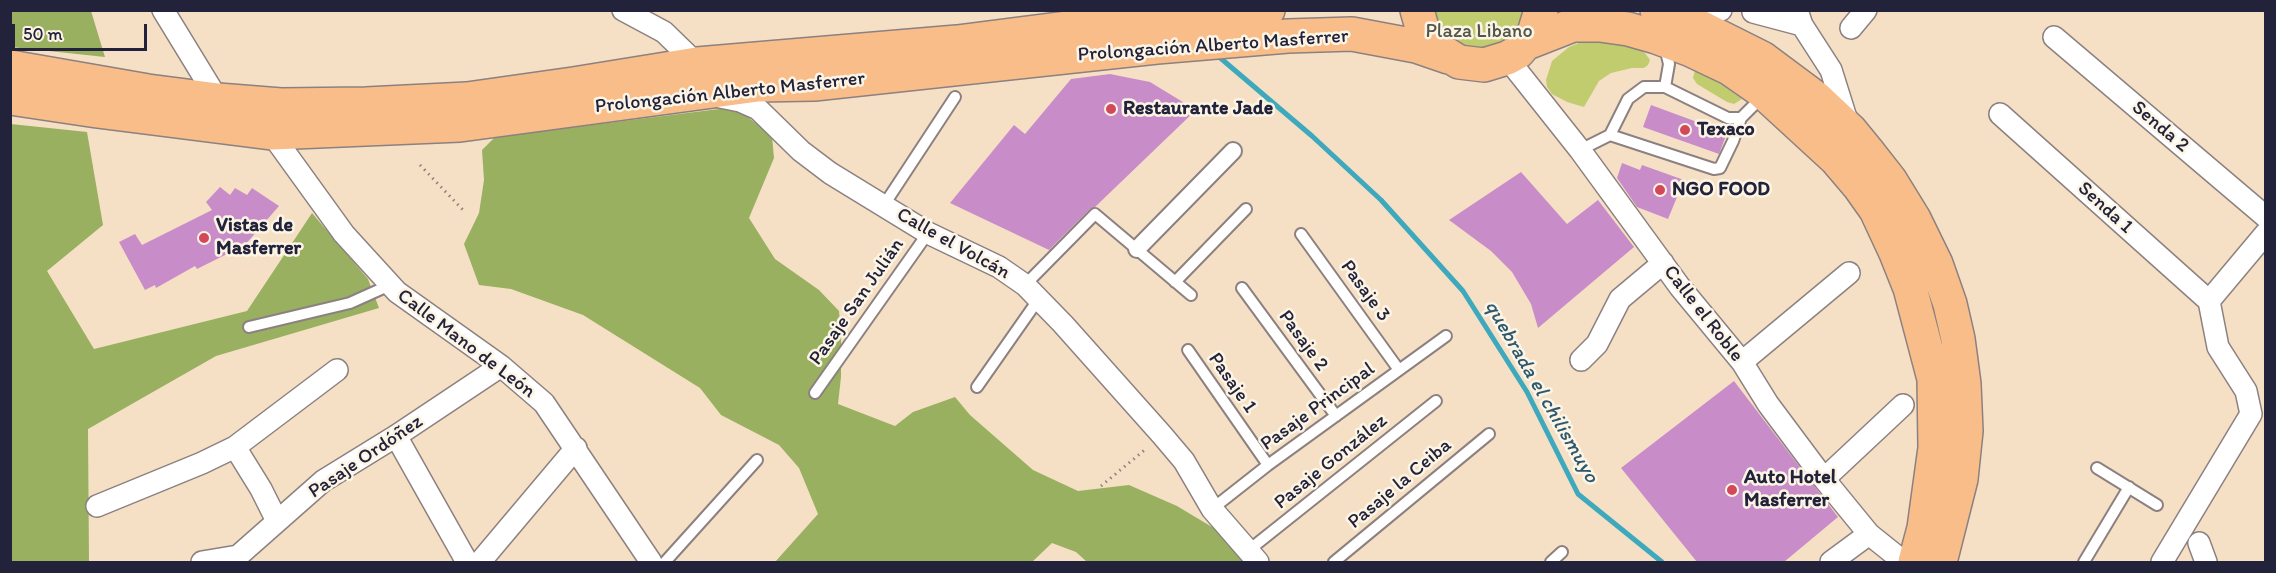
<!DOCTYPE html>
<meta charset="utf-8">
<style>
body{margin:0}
#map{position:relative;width:2276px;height:573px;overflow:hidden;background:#f6e0c5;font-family:Itim,sans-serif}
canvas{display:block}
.frame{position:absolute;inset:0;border:12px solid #22223b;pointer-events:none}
.scale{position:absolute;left:12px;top:24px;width:135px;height:27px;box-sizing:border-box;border:3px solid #22223b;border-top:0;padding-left:8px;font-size:18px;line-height:21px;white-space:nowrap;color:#22223b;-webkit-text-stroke:4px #fcf5e5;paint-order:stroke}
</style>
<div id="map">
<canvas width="2276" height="573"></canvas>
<div class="frame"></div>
<div class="scale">50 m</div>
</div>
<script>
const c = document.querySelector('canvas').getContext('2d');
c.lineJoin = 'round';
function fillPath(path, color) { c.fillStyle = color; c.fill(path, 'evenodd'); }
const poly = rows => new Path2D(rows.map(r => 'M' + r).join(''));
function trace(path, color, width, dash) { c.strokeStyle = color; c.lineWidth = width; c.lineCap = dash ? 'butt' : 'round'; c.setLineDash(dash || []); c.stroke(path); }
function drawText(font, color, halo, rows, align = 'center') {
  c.font = font + ' Itim,sans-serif'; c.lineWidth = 5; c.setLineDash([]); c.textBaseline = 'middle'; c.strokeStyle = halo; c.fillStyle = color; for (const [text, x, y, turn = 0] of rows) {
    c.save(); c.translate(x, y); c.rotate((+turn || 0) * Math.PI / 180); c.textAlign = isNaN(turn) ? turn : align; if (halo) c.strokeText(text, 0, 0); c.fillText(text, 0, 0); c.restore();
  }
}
fillPath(poly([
 [1431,11,1527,11,1511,40,1470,52,1442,36],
 [1595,41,1635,47,1645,53,1650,60,1648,65,1644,68,1632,68,1611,73,1599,81,1584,107,1567,102,1552,94,1547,87,1546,80,1552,61,1569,47,1581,42],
 [1695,70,1718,82,1742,99,1734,104,1727,102,1697,84,1693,78]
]), '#c0cc6d');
fillPath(poly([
 [11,10,91,11,105,57,11,47],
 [735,107,772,136,774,158,749,218,775,259,819,290,839,311,841,334,841,377,838,404,895,426,913,412,955,397,970,415,1033,470,1078,491,1129,485,1177,506,1232,539,1252,562,1087,562,1076,552,1052,543,1032,562,775,562,818,514,799,468,779,445,721,415,700,388,583,315,511,289,479,285,464,244,479,213,484,180,482,150,495,137],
 [11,124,87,132,103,225,47,271,94,349,247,311,312,213,368,279,379,308,216,356,88,429,89,562,11,562]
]), '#98b060');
trace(poly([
 [1218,56,1312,136,1381,200,1463,291,1527,392,1578,494,1662,562]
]), '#3ea9bd', 5);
fillPath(poly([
 [1110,74,1150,82,1196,110,1095,207,1090,209,1049,250,950,203,1014,125,1025,134,1071,79],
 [1651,105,1727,133,1719,154,1643,127],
 [1622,163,1640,170,1642,165,1684,180,1668,219,1637,207,1617,178],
 [1521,172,1567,224,1598,200,1634,247,1538,328,1531,304,1512,272,1491,251,1449,220],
 [220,187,230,195,235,188,247,195,252,188,279,206,245,245,197,269,195,266,156,288,155,285,145,290,119,242,135,234,142,245,212,210,206,202],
 [1734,381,1838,517,1784,562,1697,562,1621,468]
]), '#c88dc9');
const service = poly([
 [1665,47,1669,64,1665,87],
 [1610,135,1714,169,1720,168,1733,141,1741,118,1758,101,1766,100],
 [1580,150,1610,135,1628,99,1644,87,1665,87,1728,118,1741,118],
 [884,205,955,97],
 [1301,234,1399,370],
 [1175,282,1246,209],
 [1025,285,1095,214,1191,295],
 [1242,288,1336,416],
 [249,327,350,303,390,285],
 [1188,350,1268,465],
 [977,387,1038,300],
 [815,393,928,233],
 [2097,468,2157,505],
 [1212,509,1268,465,1446,336],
 [1249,550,1436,401],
 [665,562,757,460],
 [1334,562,1489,434],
 [1551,562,1562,552],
 [2084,562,2129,487]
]);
const pedestrian = poly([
 [1137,249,1233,151]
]);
const minor = poly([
 [163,10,218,100],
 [623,10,664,32,697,64],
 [1797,10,1802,25,1831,70,1848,124],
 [1753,12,1802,25],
 [1690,22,1721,10],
 [1851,28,1866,10],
 [2054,37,2266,217],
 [1507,58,1580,150,1680,287,1742,362,1768,404,1824,479,1869,534,1904,562],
 [720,97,740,101,758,109,801,151,830,173,928,233,999,267,1025,285,1063,324,1162,435,1184,461,1212,509,1258,562],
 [2000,114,2209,301],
 [271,133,344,234,397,292,501,366,544,403,651,562],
 [2209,301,2266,233],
 [1581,360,1597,344,1620,299,1663,263],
 [1742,362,1849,273],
 [396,436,467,562],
 [235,447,261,489,277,521],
 [1824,479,1903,405],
 [97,506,202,463,235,447,337,370],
 [2199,543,2206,562],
 [202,562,238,556,323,481,396,436,501,366],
 [480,562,576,448],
 [1831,562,1869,534],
 [2162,562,2251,414,2246,391,2218,347,2209,301]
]);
const primary = poly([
 [1417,10,1423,31,1438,49,1459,62,1484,65,1507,58,1518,52,1534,33,1541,10],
 [1657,10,1690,22,1762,58,1817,99,1850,130,1868,152,1890,180,1914,219,1936,264,1950,304,1958,339,1964,384,1966,431,1961,479,1940,562],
 [1527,43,1573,25,1600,25,1628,29,1656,37,1691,50,1729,68,1762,91,1836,159,1859,186,1876,210,1896,253,1910,288,1934,379,1935,448,1924,528,1915,562],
 [10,67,148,91,218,100,281,105,366,104,467,99,573,84,697,64,957,42,1121,21,1268,10],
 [10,98,97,111,271,133,460,125,758,85,814,84,1157,47,1288,36,1352,34,1416,46,1448,57]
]);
trace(service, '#8c8180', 14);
trace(pedestrian, '#8c8180', 20);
trace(minor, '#8c8180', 24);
trace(primary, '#8c8180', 36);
trace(poly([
 [420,165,464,211],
 [1101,486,1147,448]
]), '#8c8180', 3, [1.5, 4.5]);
trace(service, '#fff', 10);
trace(pedestrian, '#fff', 16);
trace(minor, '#fff', 21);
trace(primary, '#f8bd89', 33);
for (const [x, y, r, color] of [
 [1111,109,6,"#d1495b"],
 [1685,130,6,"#d1495b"],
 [1660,190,6,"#d1495b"],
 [204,238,6,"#d1495b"],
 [1732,490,6,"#d1495b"]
]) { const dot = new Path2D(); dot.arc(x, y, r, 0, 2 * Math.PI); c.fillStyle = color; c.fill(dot); trace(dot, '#fcf5e5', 2); }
drawText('20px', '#51554a', '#fcf5e5', [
 ["Plaza Libano",1479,32]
]);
drawText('20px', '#22223b', '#fcf5e5', [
 ["Prolongación Alberto Masferrer",1213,46,-4],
 ["Prolongación Alberto Masferrer",730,93,-6],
 ["Senda 2",2160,127,40],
 ["Senda 1",2105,208,42],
 ["Calle el Volcán",953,244,29],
 ["Pasaje 3",1365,291,54],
 ["Pasaje San Julián",857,302,-55],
 ["Calle el Roble",1703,314,52],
 ["Pasaje 2",1303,341,54],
 ["Calle Mano de León",466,344,37],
 ["Pasaje 1",1232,383,55],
 ["Pasaje Principal",1318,407,-36],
 ["Pasaje Ordóñez",366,457,-34],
 ["Pasaje González",1331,462,-39],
 ["Pasaje la Ceiba",1400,484,-40]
]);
drawText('bold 20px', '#22223b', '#fcf5e5', [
 ["Restaurante Jade",1123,109],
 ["Texaco",1697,130],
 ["NGO FOOD",1672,190],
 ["Vistas de",216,226],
 ["Masferrer",216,249],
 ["Auto Hotel",1744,478],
 ["Masferrer",1744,501]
], 'left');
drawText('italic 21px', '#2d586f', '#fcf5e5', [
 ["quebrada el chilismuyo",1541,392,60]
]);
</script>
